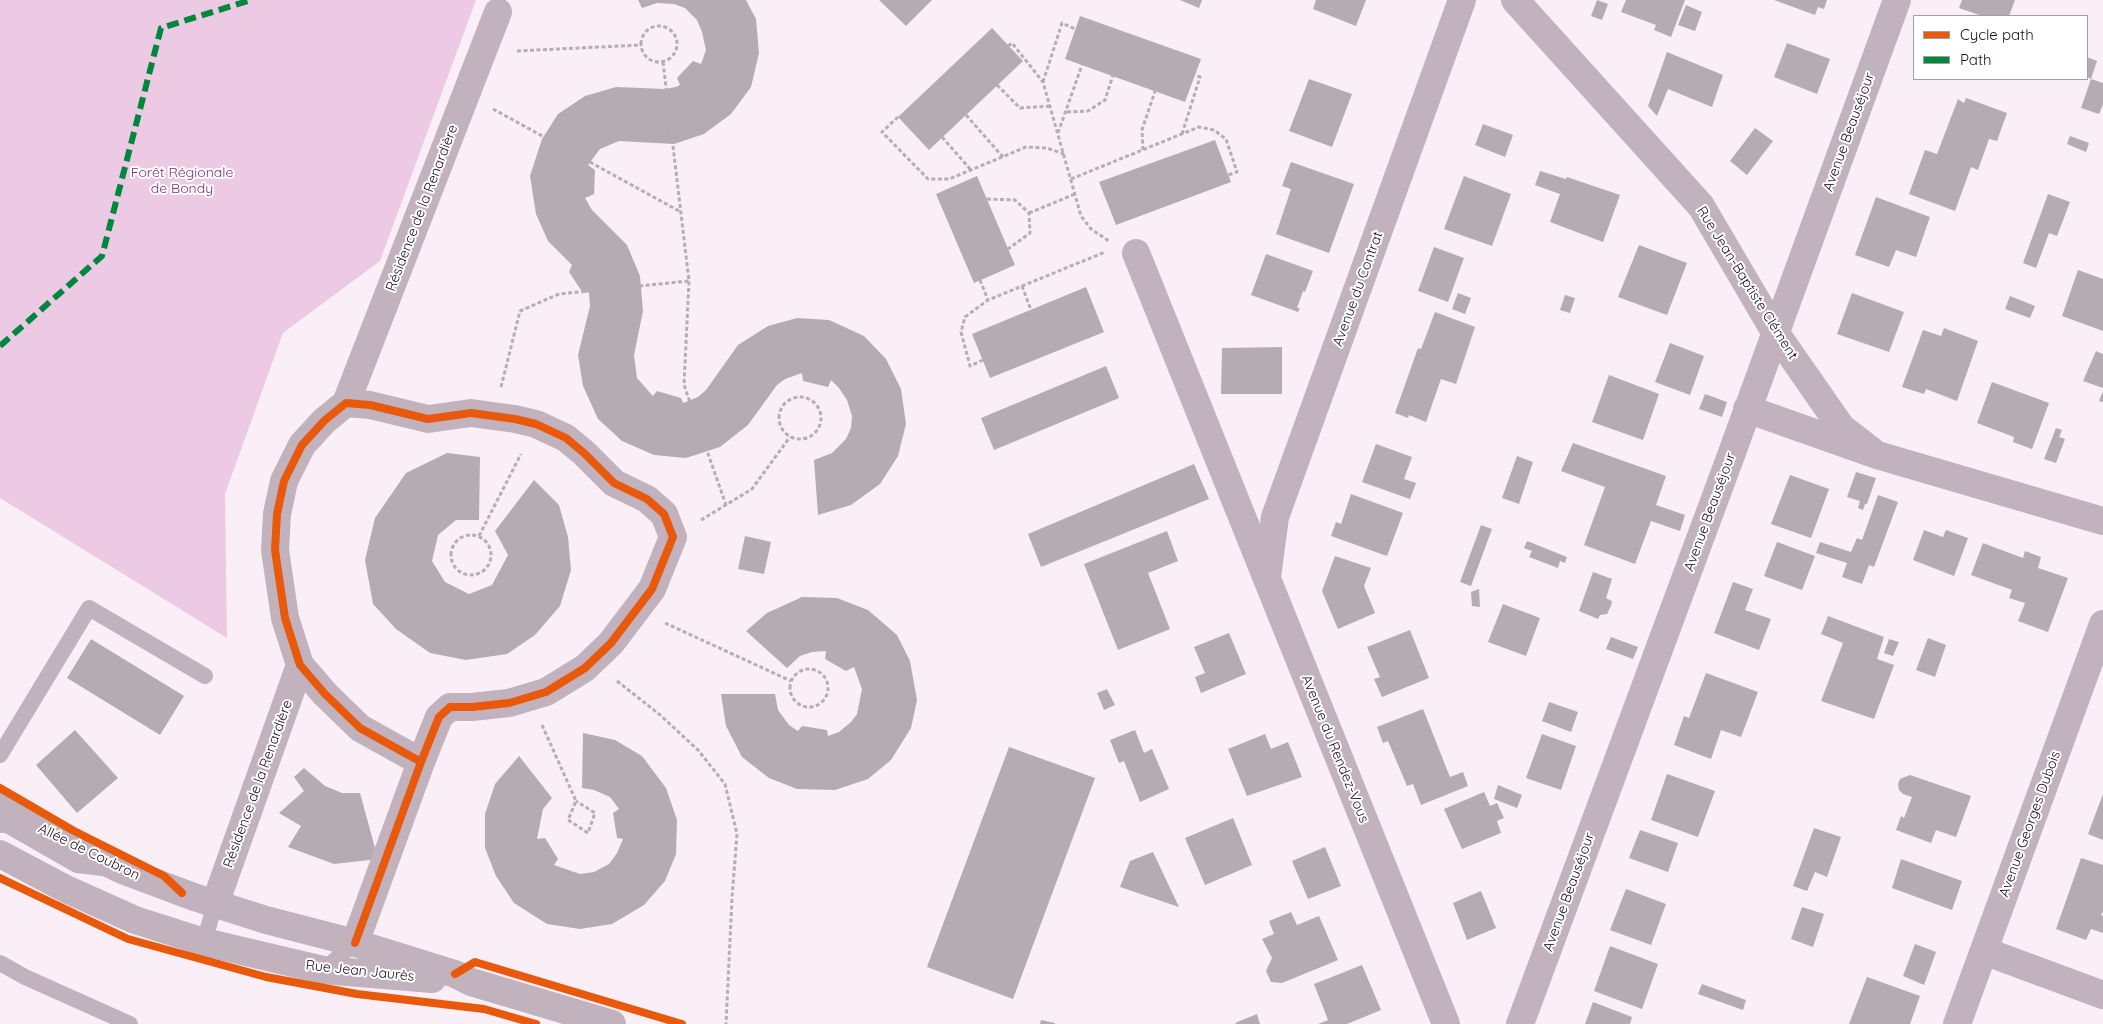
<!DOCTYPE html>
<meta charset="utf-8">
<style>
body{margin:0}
#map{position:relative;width:2103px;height:1024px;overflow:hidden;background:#faeff7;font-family:Quicksand,sans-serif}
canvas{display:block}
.legend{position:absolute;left:1913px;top:15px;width:175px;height:65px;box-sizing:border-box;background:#fff;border:1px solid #a29ea1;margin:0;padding:6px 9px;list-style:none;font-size:15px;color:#170d15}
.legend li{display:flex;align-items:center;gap:10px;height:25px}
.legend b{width:25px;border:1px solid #a29ea1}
</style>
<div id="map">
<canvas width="2103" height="1024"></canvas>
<ul class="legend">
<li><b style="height:6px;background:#e8590c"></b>Cycle path</li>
<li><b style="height:6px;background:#00873e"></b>Path</li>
</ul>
</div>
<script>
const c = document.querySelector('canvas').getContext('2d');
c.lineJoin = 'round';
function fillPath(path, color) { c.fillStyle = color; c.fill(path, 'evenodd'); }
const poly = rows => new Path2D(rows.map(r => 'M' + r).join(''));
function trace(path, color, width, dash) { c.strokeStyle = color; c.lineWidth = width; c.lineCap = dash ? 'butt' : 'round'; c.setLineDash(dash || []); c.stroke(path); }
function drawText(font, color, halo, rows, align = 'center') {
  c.font = font + ' Quicksand,sans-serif'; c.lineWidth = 4; c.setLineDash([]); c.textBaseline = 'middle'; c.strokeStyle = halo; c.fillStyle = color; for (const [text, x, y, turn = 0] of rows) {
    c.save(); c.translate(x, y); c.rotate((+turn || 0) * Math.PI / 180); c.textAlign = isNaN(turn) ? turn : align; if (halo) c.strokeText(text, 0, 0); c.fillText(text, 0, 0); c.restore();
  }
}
fillPath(poly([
 [0,0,476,0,380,261,283,333,225,494,227,638,0,498]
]), '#eccae4');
fillPath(poly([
 [638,0,746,0,756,19,759,53,751,87,731,114,704,134,674,144,619,141,600,149,588,165,595,170,594,194,585,198,592,210,627,245,640,276,643,311,634,355,637,378,652,395,653,396,657,391,681,398,683,403,698,397,706,390,738,345,768,326,797,318,829,320,864,336,886,359,901,389,906,424,898,456,880,484,851,505,818,515,814,460,832,453,846,439,851,428,852,416,847,400,839,388,831,380,828,387,803,381,802,373,785,379,777,385,748,425,720,447,686,458,654,455,622,441,598,419,583,386,578,355,590,306,589,292,583,293,569,272,572,265,548,241,536,214,530,176,542,139,558,114,585,96,616,87,665,89,676,87,680,85,677,78,693,61,701,64,706,50,702,32,697,20,685,8,674,4,657,3,642,8],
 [879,0,932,0,906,26],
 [1180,0,1202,0,1199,8],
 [1316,0,1366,0,1356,26,1313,9],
 [1597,0,1608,4,1602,20,1591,16],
 [1626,0,1685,0,1671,37,1654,30,1656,25,1621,12],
 [1774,0,1827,0,1824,9,1818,7,1815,15],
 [1962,0,2015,0,2009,16,1982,16,1959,8],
 [1686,5,1702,12,1695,31,1678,25],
 [1080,16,1201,59,1185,102,1065,59],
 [992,28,1023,61,929,150,898,117],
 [1787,43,1830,59,1817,94,1774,77],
 [1667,52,1723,75,1712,107,1668,89,1657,116,1648,106],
 [2087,57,2097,61,2091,79,2087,77],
 [1309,79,1352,94,1332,147,1289,131],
 [2091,79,2103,83,2103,104,2099,114,2081,108],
 [1966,98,2007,113,1997,141,1989,139,1978,170,1971,167,1955,211,1909,194,1925,150,1937,154,1958,99,1964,103],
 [1483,124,1513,135,1505,157,1475,145],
 [1755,128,1773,141,1747,175,1730,161],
 [2070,136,2089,143,2086,152,2067,144],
 [1215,140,1231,182,1116,225,1099,182],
 [1291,162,1354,184,1329,253,1276,234,1291,189,1282,186],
 [1540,171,1566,179,1567,177,1620,195,1603,242,1550,222,1560,194,1535,185],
 [977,176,1015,265,974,283,936,194],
 [1464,176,1511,194,1492,246,1444,229],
 [2048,194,2070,202,2057,236,2049,233,2036,268,2023,263],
 [1876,197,1930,217,1916,257,1896,250,1889,267,1855,255],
 [1639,245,1687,263,1667,315,1618,297],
 [1434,247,1464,258,1448,302,1418,291],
 [1266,254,1313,271,1305,292,1303,291,1297,308,1300,308,1298,312,1251,295],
 [2078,270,2103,279,2103,331,2062,316],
 [1086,287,1104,332,990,378,972,334],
 [1458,293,1471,298,1465,314,1452,309],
 [1852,293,1904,312,1889,352,1837,334],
 [1565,295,1575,298,1570,313,1560,310],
 [2010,296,2035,306,2030,318,2005,309],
 [1435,312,1475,327,1456,384,1441,379,1426,422,1409,415,1408,418,1395,413,1418,348,1421,349],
 [1944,328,1978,341,1957,401,1926,389,1924,394,1902,387,1923,330,1941,336],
 [1670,343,1704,356,1690,395,1655,382],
 [1282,347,1282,394,1221,394,1222,348],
 [2096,351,2103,354,2103,388,2083,381],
 [1106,366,1119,398,994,450,981,418],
 [1609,375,1659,394,1643,440,1592,422],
 [1992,382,2049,403,2032,449,2013,442,2014,437,1977,423],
 [2103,391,2103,402,2099,401],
 [1705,394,1727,402,1722,417,1699,409],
 [2056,428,2062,430,2059,437,2065,439,2056,463,2044,459],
 [1573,443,1666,476,1656,505,1685,515,1680,531,1651,521,1635,564,1584,545,1605,487,1561,471],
 [1376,444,1412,457,1404,479,1416,483,1410,499,1362,482],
 [447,453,480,457,479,520,456,520,438,535,432,561,445,582,469,594,492,585,508,555,495,531,534,480,559,505,568,537,571,570,560,606,535,635,507,654,466,660,430,653,396,629,373,604,365,560,375,518,406,473],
 [1517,456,1533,462,1519,504,1502,498],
 [1194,464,1209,499,1041,567,1028,534],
 [1856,472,1876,478,1867,504,1865,504,1863,510,1858,508,1860,501,1847,497],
 [1790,475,1829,489,1811,538,1771,524],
 [1351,494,1403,513,1387,556,1331,536,1336,522,1341,524],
 [1878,495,1898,502,1874,567,1869,565,1862,584,1842,577,1847,563,1816,553,1820,542,1851,552,1857,538,1862,540],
 [1481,525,1492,529,1471,586,1460,582],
 [1924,530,1943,537,1946,530,1968,538,1954,576,1913,560],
 [1167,531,1178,561,1148,573,1170,629,1118,650,1084,564],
 [745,536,771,542,764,574,738,569],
 [1527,541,1567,557,1565,563,1560,561,1558,568,1529,557,1532,551,1524,548],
 [1777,542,1815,556,1802,590,1764,576],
 [1983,543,2023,558,2025,551,2041,557,2038,568,2068,578,2048,632,2018,621,2025,603,2009,598,2012,590,1971,575],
 [1335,556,1371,568,1364,586,1375,613,1338,629,1322,591],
 [1593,572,1612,579,1606,598,1612,601,1611,606,1607,614,1600,615,1598,619,1579,611],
 [1733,582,1753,589,1745,610,1771,619,1759,650,1714,633],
 [1479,589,1480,607,1472,606,1471,592],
 [802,597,837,598,868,610,897,635,910,661,917,700,911,728,891,760,868,779,835,790,797,789,769,778,742,757,726,726,721,694,775,694,778,710,789,725,798,731,802,726,827,730,828,736,839,732,851,722,857,714,862,689,854,667,846,671,825,659,826,651,812,652,800,656,787,668,746,631,767,613],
 [1503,604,1540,618,1526,656,1488,642],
 [1828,616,1884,637,1877,659,1894,665,1874,719,1821,701,1843,643,1821,634],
 [1410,630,1429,678,1382,697,1374,679,1380,677,1367,647],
 [1229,633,1246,674,1201,693,1195,677,1205,673,1194,647],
 [1611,637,1638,647,1633,659,1606,649],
 [1928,638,1946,645,1935,677,1916,670],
 [91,639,184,696,160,735,67,678],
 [1889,639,1899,642,1893,656,1884,653],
 [1706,673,1758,692,1741,737,1721,730,1711,759,1674,745,1684,716,1689,718],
 [1107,689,1115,705,1104,710,1097,693],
 [1549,702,1578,712,1571,732,1542,721],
 [1423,709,1450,777,1463,772,1468,786,1421,805,1413,784,1407,786,1388,741,1383,743,1377,727],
 [75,730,118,778,77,813,36,765],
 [1135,730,1144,753,1152,749,1169,789,1140,802,1124,761,1119,763,1110,740],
 [583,733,615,740,642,756,666,788,677,820,676,854,665,881,644,905,612,924,580,929,547,924,514,903,496,876,485,848,485,814,495,784,519,756,552,798,543,809,537,839,545,838,558,859,554,865,580,874,594,872,609,864,617,853,623,839,617,838,613,813,619,809,610,797,594,790,582,788],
 [1265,734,1271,749,1288,742,1302,777,1247,796,1228,749],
 [1542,734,1576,746,1561,790,1526,778],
 [1009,747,1095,778,1013,999,927,967],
 [304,768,325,786,342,793,360,793,378,859,334,864,288,847,301,826,279,813,304,791,294,777],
 [1667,774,1715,791,1698,837,1651,820],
 [1910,775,1971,796,1956,837,1936,830,1931,843,1896,830,1901,816,1904,818,1912,797,1903,794,1899,790,1898,784,1900,779],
 [1498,785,1522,795,1517,808,1494,799],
 [1484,792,1490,806,1497,803,1504,818,1497,821,1501,833,1462,849,1444,809],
 [2103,794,2103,840,2088,834],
 [1233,818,1252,865,1205,885,1185,838],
 [1814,828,1841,837,1827,877,1815,872,1807,891,1793,886],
 [1640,830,1678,843,1668,872,1629,858],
 [1325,847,1341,886,1308,899,1292,861],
 [1153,852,1179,907,1120,887,1130,861],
 [2081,858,2103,865,2103,911,2101,915,2103,916,2103,933,2091,929,2086,940,2056,929],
 [1901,859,1962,881,1952,910,1892,888],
 [1626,889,1666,904,1651,945,1610,930],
 [1481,891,1496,928,1467,940,1453,903],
 [1802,907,1824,914,1813,947,1791,939],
 [1291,912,1297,925,1319,916,1338,960,1282,983,1271,982,1266,971,1272,958,1262,939,1274,934,1269,921],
 [1915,944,1936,952,1924,985,1903,976],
 [1610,946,1658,964,1642,1009,1594,991],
 [1362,965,1381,1010,1347,1024,1318,1024,1328,1020,1314,984],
 [1867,977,1920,996,1910,1024,1849,1024],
 [1702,984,1746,1000,1743,1010,1698,994],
 [1593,1002,1632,1017,1630,1024,1585,1024],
 [1257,1014,1260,1024,1236,1024,1235,1023],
 [1041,1020,1055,1023,1055,1024,1040,1024]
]), '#b5abb3');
trace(poly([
 '641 44a18 18 0 1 1 36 0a18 18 0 1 1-36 0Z',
 [1008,46,1012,43,1043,82,1081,216,1091,229,1109,241],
 [517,51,641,45],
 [663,62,689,281,684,385,726,505],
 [1043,82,1062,23,1075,29],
 [997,85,1020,108,1050,106],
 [493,109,681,212],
 [1067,112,1088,111,1105,100,1113,75],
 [966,115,1003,157],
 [898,117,882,132,928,179,949,179,1026,147,1047,148,1064,154],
 [1058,133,1082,65],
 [1182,134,1200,77,1195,75],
 [942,137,971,170],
 [1143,150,1142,130,1155,91],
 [1071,179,1199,127,1214,130,1226,139,1237,172,1228,175],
 [987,199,1015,200,1029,213,1030,233,1008,249],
 [1029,213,1075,194],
 [980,280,988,300],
 [1022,286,1031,310],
 [983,360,970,366,961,332,965,317,988,300,1105,252],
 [501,387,520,311,559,294,689,281],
 '779 418a21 21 0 1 1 42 0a21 21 0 1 1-42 0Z',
 [701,520,752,489,790,437],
 '451 555a20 20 0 1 1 40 0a20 20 0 1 1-40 0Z',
 [479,536,521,454],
 [665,623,791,681],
 '790 688a19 19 0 1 1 38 0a19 19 0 1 1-38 0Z',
 [617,681,659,714,698,750,725,784,737,834,732,898,726,1024],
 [542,725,576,801,568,820,588,833,595,813,576,801]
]), '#b8acb6', 3, [4, 2.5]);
trace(poly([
 [0,755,89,608,205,676],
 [0,825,7,825,77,865,102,868],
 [204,942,215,904],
 [0,963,25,977,130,1024],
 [323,970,355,943]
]), '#c1b2bd', 16);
trace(poly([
 [1515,0,1701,206,1775,332,1841,427,1877,455],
 [1136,253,1446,1024],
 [346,403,498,12],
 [1747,409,1877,455,2103,521],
 [1267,577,1275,517,1462,0],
 [215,904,300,665],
 [355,943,421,762,439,717,450,707,472,707,509,703,546,692,585,668,611,643,652,589,673,537,664,514,647,499,614,483,584,453,566,438,536,424,515,419,471,413,428,419,370,405,346,403,324,421,302,445,284,481,277,514,275,550,285,618,300,665,325,694,360,728,421,762],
 [1984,951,2103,995],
 [1520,1024,1730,458,1897,0],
 [1957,1024,2103,624]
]), '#c1b2bd', 28);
trace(poly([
 [0,805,52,836,122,870,194,897,266,920,355,943,455,974,471,982,612,1024],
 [0,854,66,889,135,920,204,942,323,970,432,979]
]), '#c1b2bd', 28);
trace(poly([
 [0,346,102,256,161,28,251,0]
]), '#00873e', 6, [12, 6]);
trace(poly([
 [0,788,74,831,164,876,182,893],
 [0,878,128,939,266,977,357,994,484,1009,536,1024],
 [355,943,421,762,439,717,450,707,472,707,509,703,546,692,585,668,611,643,652,589,673,537,664,514,647,499,614,483,584,453,566,438,536,424,515,419,471,413,428,419,370,405,346,403,324,421,302,445,284,481,277,514,275,550,285,618,300,665,325,694,360,728,421,762],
 [455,974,475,962,682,1024]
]), '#e8590c', 8);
drawText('14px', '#170d15', '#fff', [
 ["Avenue Beauséjour",1849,132,-70],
 ["Résidence de la Renardière",422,208,-69],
 ["Rue Jean-Baptiste Clément",1747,283,58],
 ["Avenue du Contrat",1358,289,-70],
 ["Avenue Beauséjour",1710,512,-70],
 ["Avenue du Rendez-Vous",1335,749,68],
 ["Résidence de la Renardière",258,784,-70],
 ["Avenue Georges Dubois",2030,824,-70],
 ["Allée de Coubron",89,852,26],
 ["Avenue Beauséjour",1569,892,-70],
 ["Rue Jean Jaurès",360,971,6]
]);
drawText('14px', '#832e75', '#fff', [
 ["Forêt Régionale",182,173],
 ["de Bondy",182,189]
]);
</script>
